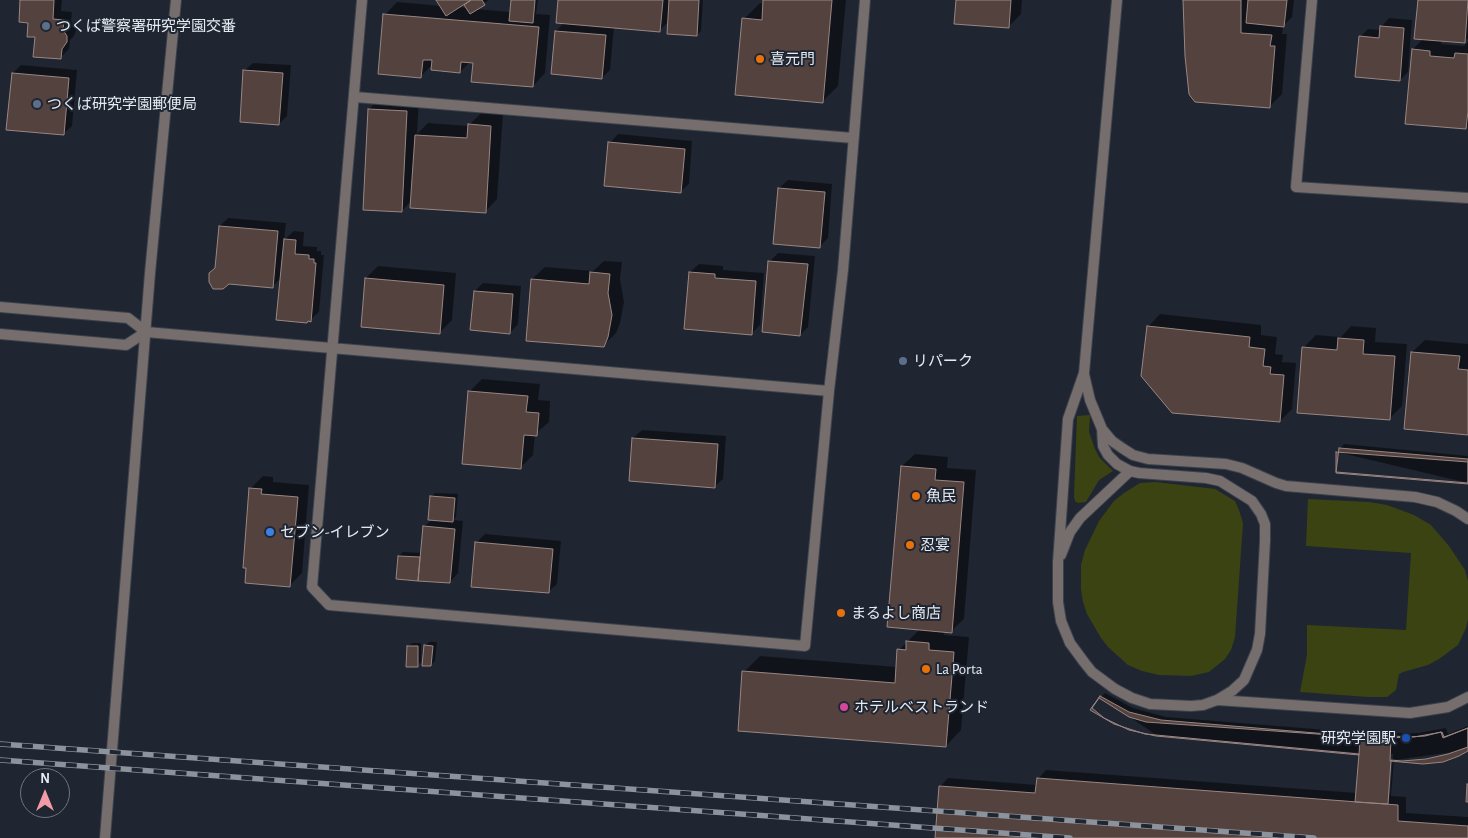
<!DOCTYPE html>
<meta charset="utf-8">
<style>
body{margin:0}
#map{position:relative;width:1468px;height:838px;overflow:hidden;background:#1f2632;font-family:"Alegreya Sans",sans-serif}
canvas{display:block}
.north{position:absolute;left:20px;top:768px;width:50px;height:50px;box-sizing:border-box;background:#1f2632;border:1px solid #6f757f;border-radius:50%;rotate:0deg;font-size:14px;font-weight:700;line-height:20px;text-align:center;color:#e6ebf3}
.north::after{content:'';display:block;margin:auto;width:18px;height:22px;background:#f39aa7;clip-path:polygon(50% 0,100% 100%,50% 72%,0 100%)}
</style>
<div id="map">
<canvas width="1468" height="838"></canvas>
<div class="north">N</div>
</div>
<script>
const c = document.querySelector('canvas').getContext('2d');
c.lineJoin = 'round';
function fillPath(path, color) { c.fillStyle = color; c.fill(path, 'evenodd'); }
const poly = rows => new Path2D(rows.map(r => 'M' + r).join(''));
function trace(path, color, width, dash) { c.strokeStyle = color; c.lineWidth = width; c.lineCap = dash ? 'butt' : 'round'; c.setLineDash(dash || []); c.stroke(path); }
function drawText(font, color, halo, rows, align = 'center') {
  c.font = font + ' "Alegreya Sans","Noto Sans JP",sans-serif'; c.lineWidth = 4; c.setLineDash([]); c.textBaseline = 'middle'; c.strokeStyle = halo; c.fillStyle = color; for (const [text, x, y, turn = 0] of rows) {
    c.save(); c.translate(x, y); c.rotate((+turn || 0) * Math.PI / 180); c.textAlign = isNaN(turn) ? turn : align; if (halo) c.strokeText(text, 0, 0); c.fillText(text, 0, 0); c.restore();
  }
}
fillPath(poly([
 [1090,415,1089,432,1095,449,1099,457,1113,471,1099,480,1086,502,1078,503,1075,501,1074,497,1077,416],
 [1156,482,1215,489,1235,501,1239,510,1243,523,1235,637,1231,650,1225,659,1209,672,1191,676,1159,675,1142,671,1128,665,1108,647,1101,638,1087,614,1083,602,1081,589,1081,565,1085,550,1099,521,1114,501,1124,493,1140,483],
 [1308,499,1369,502,1387,505,1414,515,1431,525,1449,546,1465,570,1468,581,1468,619,1466,628,1458,645,1439,659,1428,665,1403,672,1399,674,1396,690,1387,697,1368,697,1300,692,1307,655,1307,625,1406,630,1411,553,1306,546]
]), '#3b4312');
fillPath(poly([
 [22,0,62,0,61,11,72,12,71,21,76,30,74,36,70,40,69,49,61,57,36,36],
 [438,0,489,0,475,9,511,12,512,0,538,0,536,14,550,15,545,73,533,86,474,62,470,62,460,72,433,64,421,76,385,15,397,2,442,6],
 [464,3,468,8,457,7],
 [559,0,703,0,701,31,697,35,669,21,660,30,614,27,610,70,602,78,556,31,564,23],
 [764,0,846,0,838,86,822,102,744,19,760,3,764,4],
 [958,0,1022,0,1021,14,1008,27],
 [1184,0,1294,0,1292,17,1283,26,1282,34,1287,34,1282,94,1270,106],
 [1419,0,1468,0,1468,38,1464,42,1442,40,1441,44,1464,46,1468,42,1468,126,1466,128,1413,49,1424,38],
 [1389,18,1412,20,1408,72,1400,80,1360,37,1368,29,1381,30,1381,27],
 [253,63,291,65,287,116,279,124,244,71],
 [21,65,77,70,72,126,63,134,13,73],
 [381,97,419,99,417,134,428,123,468,126,481,113,503,114,497,199,485,212,411,201,402,211,369,109],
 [618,134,692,141,689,184,680,192,610,143],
 [788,180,832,184,828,238,819,247,779,188],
 [228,218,286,223,284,240,294,231,304,232,303,246,317,247,317,251,321,251,321,255,324,255,319,312,310,320,282,277,273,286,216,267,220,226],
 [778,253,815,256,808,327,800,335,769,262],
 [604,261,622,262,620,279,624,302,620,323,616,333,603,346,532,279,545,267,593,271],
 [699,264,723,266,723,270,764,273,760,325,751,334,690,272],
 [378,266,456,273,452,320,439,333,366,278],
 [483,283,521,286,518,324,510,333,475,291],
 [1160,314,1261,325,1261,335,1277,337,1275,354,1283,355,1282,362,1296,363,1292,409,1280,421,1148,327],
 [1351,326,1376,328,1375,342,1407,344,1402,406,1389,419,1303,348,1316,335,1341,337],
 [1425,340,1468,344,1468,434,1412,352],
 [482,379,540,384,538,400,550,401,549,422,535,434,533,455,521,467,470,391],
 [642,430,726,436,723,479,714,487,633,438],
 [1344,444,1468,456,1468,483,1337,452],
 [915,454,948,457,947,468,976,470,964,619,951,631,944,631,944,635,969,637,961,730,946,746,744,672,760,656,897,667,899,650,920,629,902,466],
 [263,476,273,477,273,482,309,485,302,573,290,585,251,488],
 [435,493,458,494,456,517,453,520,463,521,458,573,450,582,397,578,399,556,403,552,422,553,424,527,432,519,431,497],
 [485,534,561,541,557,584,548,592,476,543],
 [429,642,437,642,435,661,431,665,425,646],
 [412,643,421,643,421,662,417,666,408,647],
 [1105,693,1133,708,1166,717,1365,733,1367,734,1367,737,1391,739,1396,733,1419,733,1446,728,1448,734,1468,726,1468,750,1394,760,1391,796,1406,797,1406,813,1468,817,1468,838,936,838,940,787,948,778,1037,785,1038,779,1046,770,1357,793,1360,753,1156,735,1101,697],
 [1390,754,1393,754,1390,795,1387,795]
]), '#0007');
const building = poly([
 [20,0,54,0,53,19,64,20,63,30,67,36,67,42,62,49,61,59,33,57,35,37,27,37,28,23,19,22,20,0],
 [436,0,471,0,446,16,436,0],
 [471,0,482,0,485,5,470,14,464,5,471,0],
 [511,0,535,0,533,23,509,21,511,0],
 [558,0,663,0,660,32,556,23,558,0],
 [669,0,699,0,697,36,667,34,669,0],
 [763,0,832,0,823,103,735,95,742,18,762,20,763,0],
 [956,0,1011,0,1009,28,954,24,956,0],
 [1183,0,1241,0,1241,33,1272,35,1270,46,1275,46,1270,108,1195,102,1191,97,1189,94,1185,56,1183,0],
 [1248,0,1287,0,1284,27,1246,23,1248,0],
 [1418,0,1468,0,1465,43,1414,39,1418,0],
 [383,14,539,27,533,87,471,82,473,63,461,62,460,73,431,70,432,60,423,60,421,78,378,74,383,14],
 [1380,26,1404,28,1400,81,1355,77,1359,36,1379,38,1380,26],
 [555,31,606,35,602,79,551,74,555,31],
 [1412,49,1430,51,1430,56,1454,58,1455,53,1468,54,1468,111,1466,129,1405,124,1412,49],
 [243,70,283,73,279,125,240,122,243,70],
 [12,73,69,78,64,135,6,130,12,73],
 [368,109,407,111,402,212,363,210,368,109],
 [468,124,491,126,486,213,410,208,415,135,467,138,468,124],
 [608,142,685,149,681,193,604,186,608,142],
 [778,188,825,192,820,248,773,244,778,188],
 [219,226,278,231,273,288,229,284,223,289,213,289,209,282,209,273,215,268,219,226],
 [284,239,296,240,295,254,309,255,309,259,314,259,314,263,316,263,311,322,308,321,307,323,276,320,284,239],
 [768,261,808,264,800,336,762,332,768,261],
 [590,272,610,274,608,293,612,315,608,337,604,347,526,341,531,279,589,284,590,272],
 [689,272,715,274,715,278,756,281,752,335,684,329,689,272],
 [365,278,444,285,440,334,361,327,365,278],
 [474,291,513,294,510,334,470,330,474,291],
 [1147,326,1250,337,1249,347,1265,349,1263,366,1271,367,1270,374,1284,375,1280,422,1172,413,1141,376,1147,326],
 [1338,338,1364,340,1363,354,1395,356,1390,420,1297,413,1302,347,1337,350,1338,338],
 [1411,352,1460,356,1458,369,1468,370,1468,435,1404,429,1411,352],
 [468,391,528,396,526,412,539,413,537,436,524,435,521,469,462,464,468,391],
 [632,438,718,444,715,488,629,481,632,438],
 [1339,448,1468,459,1468,483,1336,472,1339,448],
 [1336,452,1468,462,1468,484,1336,473,1336,452],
 [901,466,936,469,935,480,964,482,952,633,887,627,901,466],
 [249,488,262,489,261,494,298,497,290,587,245,583,246,568,243,568,249,488],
 [430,496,455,498,453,522,428,520,430,496],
 [423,526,455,529,450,583,418,581,423,526],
 [475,542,553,549,549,593,471,587,475,542],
 [398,556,420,557,418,581,396,579,398,556],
 [906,641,929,643,929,650,954,652,946,747,738,731,742,671,895,683,897,649,906,650,906,641],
 [424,645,433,646,431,666,422,666,424,645],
 [407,646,418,646,418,667,406,667,407,646],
 [1100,696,1129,712,1161,720,1363,737,1363,741,1390,743,1390,736,1414,737,1442,732,1444,737,1468,728,1468,747,1448,754,1426,759,1402,761,1391,760,1388,804,1355,802,1359,754,1145,734,1114,724,1090,710,1100,696],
 [1099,698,1129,717,1146,722,1360,737,1359,755,1156,736,1129,730,1104,718,1092,708,1099,698],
 [1468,728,1468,751,1459,756,1443,762,1423,764,1390,761,1391,738,1425,736,1441,732,1443,738,1468,728],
 [1037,778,1398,805,1398,821,1468,826,1468,838,935,838,939,786,1035,793,1037,778],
 [1467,784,1468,784,1468,802,1466,802,1467,784]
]);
fillPath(building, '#53423e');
trace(building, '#9a8683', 1);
const service = poly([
 [0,307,128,318,146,332,126,345,0,334]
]);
const minor = poly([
 [362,0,312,587,329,605,805,646,829,391,843,270,865,0],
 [1312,0,1296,187,1468,198],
 [355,97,853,138],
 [146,332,829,391]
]);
const tertiary = poly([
 [1117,0,1084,373,1068,419,1058,562,1058,602,1061,621,1070,643,1084,662,1092,672,1115,689,1132,698,1150,704,1191,706,1203,705,1217,700,1410,713,1448,707,1468,697],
 [1084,374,1090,400,1102,429,1112,441,1122,448,1133,455,1148,459,1226,464,1242,468,1276,483,1286,486,1415,497,1437,502,1456,511,1468,519],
 [1102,429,1103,446,1108,455,1117,464,1130,471,1139,473,1206,478,1220,481,1252,501,1261,514,1265,524,1265,541,1260,634,1257,650,1244,680,1232,691,1217,700],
 [1061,555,1070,532,1080,518,1130,471],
 [105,838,150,273,176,0]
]);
trace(service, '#3b424d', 12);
trace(minor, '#3b424d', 12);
trace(tertiary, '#3b424d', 12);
trace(service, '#766d6d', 10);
trace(minor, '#766d6d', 10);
trace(tertiary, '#766d6d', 10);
const rail = poly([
 [0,744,1314,838],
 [0,760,1070,838]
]);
trace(rail, '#8d939d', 5.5);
trace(rail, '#1f2632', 4, [11]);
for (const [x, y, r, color] of [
 [46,26,5,"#5c6f8a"],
 [760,59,5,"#e8710a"],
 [37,104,5,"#5c6f8a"],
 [903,361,5,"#5c6f8a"],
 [916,496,5,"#e8710a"],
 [270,532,5,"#3f7fe0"],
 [910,545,5,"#e8710a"],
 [841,613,5,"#e8710a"],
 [926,669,5,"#e8710a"],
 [844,707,5,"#d1479c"],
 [1406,738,5,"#1a4fb4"]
]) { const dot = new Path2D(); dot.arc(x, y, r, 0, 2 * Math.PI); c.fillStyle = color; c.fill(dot); trace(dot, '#1f2632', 2); }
drawText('15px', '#e6ebf3', '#1f2632', [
 ["つくば警察署研究学園交番",56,26],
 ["喜元門",770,59],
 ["つくば研究学園郵便局",47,104],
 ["リパーク",913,361],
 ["魚民",926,496],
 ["セブン-イレブン",280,532],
 ["忍宴",920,545],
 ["まるよし商店",851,613],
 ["La Porta",936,669],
 ["ホテルベストランド",854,707],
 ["研究学園駅",1396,738,"right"]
], 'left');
</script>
